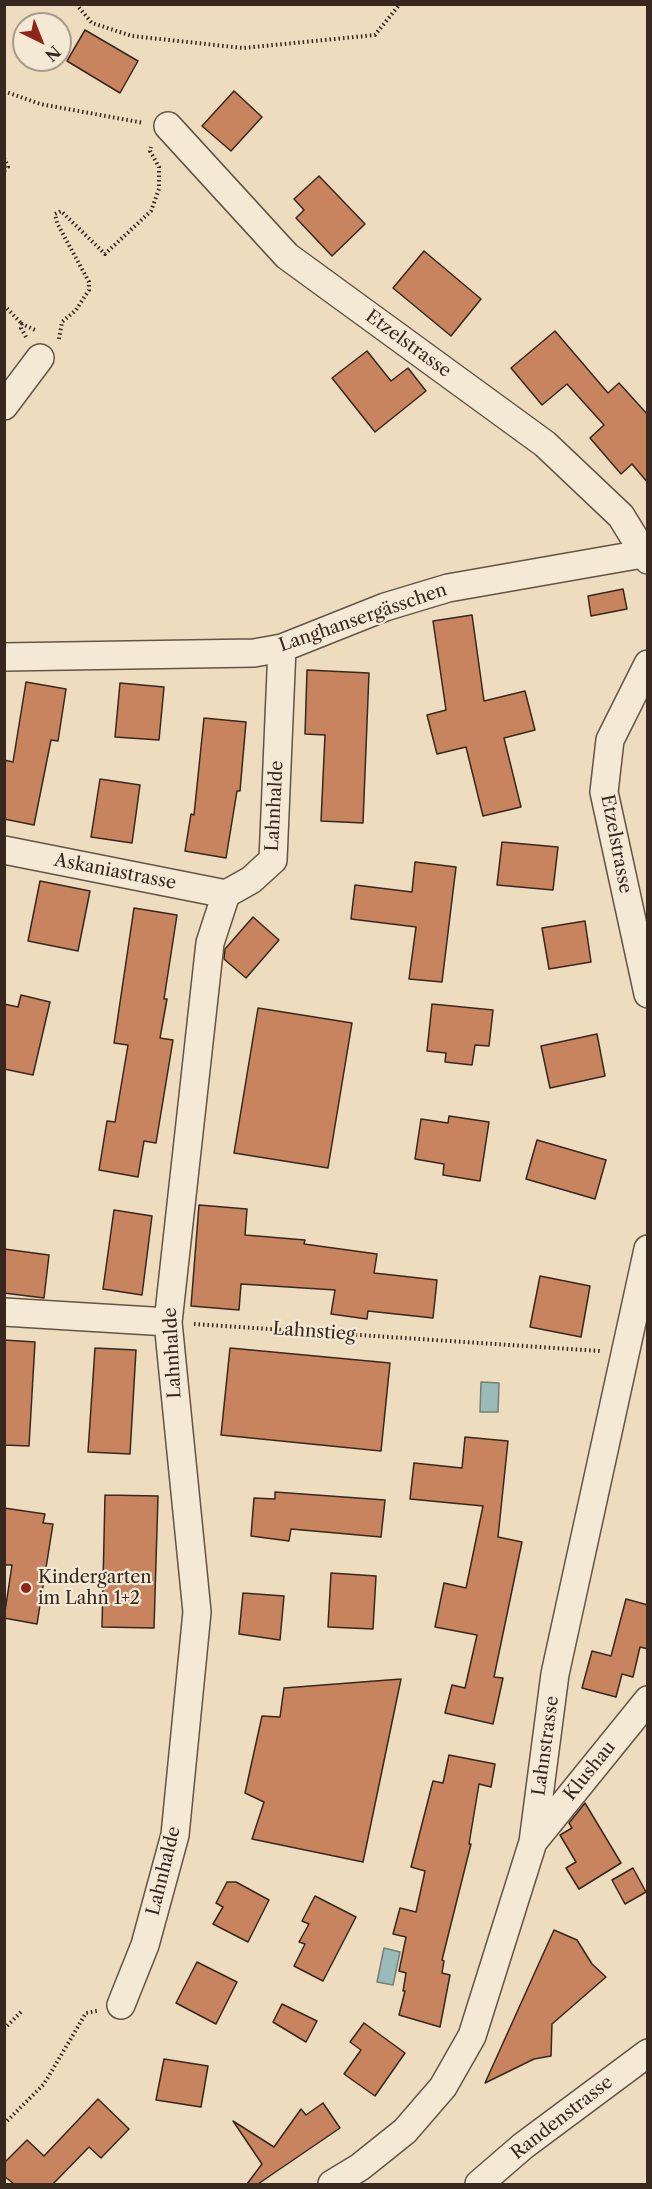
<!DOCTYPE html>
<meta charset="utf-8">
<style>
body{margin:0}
#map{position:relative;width:652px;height:2189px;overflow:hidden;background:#edddbe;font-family:"Libre Caslon Text",serif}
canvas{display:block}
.frame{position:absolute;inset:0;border:6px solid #37271f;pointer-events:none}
.north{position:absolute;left:12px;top:12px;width:60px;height:60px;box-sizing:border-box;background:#f3e9d5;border:2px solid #a89b8c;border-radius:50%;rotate:137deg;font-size:16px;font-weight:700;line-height:24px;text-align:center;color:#37271f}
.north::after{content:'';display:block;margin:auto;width:21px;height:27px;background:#8f2418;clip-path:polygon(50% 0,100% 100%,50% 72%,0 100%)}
</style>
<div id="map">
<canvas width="652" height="2189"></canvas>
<div class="frame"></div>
<div class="north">N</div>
</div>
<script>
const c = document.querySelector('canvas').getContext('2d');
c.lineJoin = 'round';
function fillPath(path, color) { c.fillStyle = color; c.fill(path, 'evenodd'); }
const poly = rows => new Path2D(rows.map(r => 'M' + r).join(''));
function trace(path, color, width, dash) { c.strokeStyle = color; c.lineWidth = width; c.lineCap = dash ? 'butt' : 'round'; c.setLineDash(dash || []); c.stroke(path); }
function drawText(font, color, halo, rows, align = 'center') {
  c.font = font + ' "Libre Caslon Text",serif'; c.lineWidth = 4.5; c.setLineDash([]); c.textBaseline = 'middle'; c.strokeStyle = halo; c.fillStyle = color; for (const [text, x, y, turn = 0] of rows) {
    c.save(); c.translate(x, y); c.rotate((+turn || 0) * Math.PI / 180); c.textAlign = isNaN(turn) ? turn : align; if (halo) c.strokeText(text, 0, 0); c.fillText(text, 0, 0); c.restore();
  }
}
const water = poly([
 [481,1382,499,1383,498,1412,480,1412,481,1382],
 [384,1948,400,1952,393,1985,377,1982,384,1948]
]);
fillPath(water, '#9abbb7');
trace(water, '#72807a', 1.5);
const building = poly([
 [85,30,138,61,120,93,67,61,85,30],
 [234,91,262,117,231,151,202,126,234,91],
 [319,176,365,224,332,256,296,218,304,210,294,199,319,176],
 [424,251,481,299,451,336,393,288,424,251],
 [555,331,608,393,619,383,648,415,648,483,632,464,621,474,590,438,604,425,567,384,542,405,511,368,555,331],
 [367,351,391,381,408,368,426,391,375,432,332,378,367,351],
 [623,589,627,609,591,616,588,596,623,589],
 [472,615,484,701,525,691,535,730,504,738,521,807,483,816,466,747,437,754,427,715,446,710,433,621,472,615],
 [307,670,369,673,363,823,321,821,325,735,305,734,307,670],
 [26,682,66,689,58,741,51,740,34,825,4,819,4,760,13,762,26,682],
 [120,683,164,687,159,740,115,737,120,683],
 [204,718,246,722,240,791,237,791,226,858,185,851,191,814,194,815,204,718],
 [100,779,140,785,132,843,91,837,100,779],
 [502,842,558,847,553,890,497,885,502,842],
 [415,862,456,867,442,982,409,979,416,927,351,919,355,885,412,892,415,862],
 [40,881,90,891,78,951,28,941,40,881],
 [134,908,177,915,164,999,167,999,160,1038,173,1040,156,1143,144,1141,138,1177,99,1170,107,1121,115,1122,128,1045,114,1043,134,908],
 [253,917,279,940,246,978,224,959,225,949,253,917],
 [585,921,591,962,549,969,542,928,585,921],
 [21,995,50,1002,33,1075,4,1069,4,1004,18,1007,21,995],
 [432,1004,493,1010,489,1046,475,1045,472,1065,445,1062,446,1053,427,1051,432,1004],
 [258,1008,352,1023,328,1168,234,1153,258,1008],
 [597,1034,605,1076,550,1088,541,1046,597,1034],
 [449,1116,489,1122,480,1181,443,1175,444,1164,415,1159,421,1119,448,1123,449,1116],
 [537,1140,606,1160,595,1199,526,1179,537,1140],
 [199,1205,247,1209,245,1235,305,1240,304,1244,377,1254,374,1273,437,1280,433,1318,368,1311,367,1319,331,1314,335,1290,241,1284,239,1310,191,1306,199,1205],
 [114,1210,152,1216,142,1295,103,1289,114,1210],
 [4,1249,49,1255,44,1298,4,1293,4,1249],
 [540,1276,590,1286,581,1337,530,1327,540,1276],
 [4,1340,35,1342,29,1446,4,1445,4,1340],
 [95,1348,136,1350,130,1454,88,1452,95,1348],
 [230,1348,390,1363,381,1451,221,1435,230,1348],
 [465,1437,508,1441,498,1537,522,1542,494,1677,503,1678,493,1724,445,1713,452,1685,465,1688,477,1635,435,1627,444,1583,466,1588,483,1506,410,1499,414,1463,462,1468,465,1437],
 [275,1492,385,1500,381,1537,291,1529,289,1541,251,1536,254,1498,275,1499,275,1492],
 [105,1495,158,1496,154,1628,102,1627,105,1495],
 [4,1508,45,1514,43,1523,53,1524,37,1624,4,1618,12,1565,4,1565,4,1508],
 [331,1573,376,1576,373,1629,328,1627,331,1573],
 [243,1593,284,1596,280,1640,239,1634,243,1593],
 [626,1599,648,1605,648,1649,640,1647,633,1677,622,1674,616,1697,582,1688,592,1651,611,1656,626,1599],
 [401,1679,363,1862,252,1839,264,1802,245,1793,262,1716,280,1717,284,1688,401,1679],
 [449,1755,495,1764,491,1787,479,1784,469,1844,471,1844,442,1960,444,1961,442,1973,450,1975,440,2027,399,2015,405,1991,403,1991,406,1973,399,1971,406,1937,393,1934,400,1908,416,1912,425,1871,411,1867,433,1781,443,1783,449,1755],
 [585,1803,621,1863,579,1889,566,1868,576,1862,560,1835,572,1828,569,1823,585,1803],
 [633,1868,646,1892,625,1904,612,1880,633,1868],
 [227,1882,236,1882,269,1900,248,1942,213,1924,223,1907,216,1903,227,1882],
 [315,1896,356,1917,323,1981,294,1966,305,1944,299,1942,309,1924,302,1921,315,1896],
 [554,1930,577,1940,592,1964,606,1977,552,2024,551,2056,534,2059,485,2083,554,1930],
 [197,1962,237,1982,216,2024,176,2003,197,1962],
 [282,2004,317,2021,306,2042,273,2022,282,2004],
 [364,2023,405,2053,375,2096,344,2074,361,2050,350,2042,364,2023],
 [164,2059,208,2066,201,2107,156,2100,164,2059],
 [98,2099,129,2129,101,2158,89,2147,53,2184,14,2184,4,2176,4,2163,27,2140,44,2156,98,2099],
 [323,2103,340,2128,258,2184,247,2184,262,2164,233,2121,274,2147,301,2109,306,2115,323,2103]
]);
fillPath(building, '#c8845e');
trace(building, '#37271f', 1.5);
const minor = poly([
 [168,126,287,256,545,444,621,516,648,560],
 [4,406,40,358],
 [4,657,254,653,282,648,385,607,448,588,648,553],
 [648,664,610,740,604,792,648,994],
 [4,850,226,894],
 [4,1312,168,1322],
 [533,1842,648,1700],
 [121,2005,145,1945,175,1835,197,1612,168,1322,210,943,226,894,251,880,273,860,282,648],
 [332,2184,360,2167,405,2131,443,2087,472,2036,533,1842,555,1674,648,1249],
 [479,2184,523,2146,648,2053]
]);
trace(minor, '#645447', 30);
trace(poly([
 [76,4,92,23,132,36,243,48,375,35,400,4],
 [4,91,40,104,144,123],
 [4,158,8,167,4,171],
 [4,305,22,324],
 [26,337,21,328,22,324,35,330],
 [59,339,62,322,76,310,89,290,89,282,57,223,55,214,61,211,105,254,151,211,159,189,159,167,150,151,151,147],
 [194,1324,600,1351],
 [4,2029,21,2012],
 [4,2124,44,2084,86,2013,97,2011]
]), '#37271f', 4, [1.5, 3]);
trace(minor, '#f3e9d5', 27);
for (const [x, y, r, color] of [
 [26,1588,6,"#8f2418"]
]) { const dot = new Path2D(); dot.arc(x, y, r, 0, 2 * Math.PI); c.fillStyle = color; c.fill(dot); trace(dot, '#f3e9d5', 2); }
drawText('18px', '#37271f', '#f3e9d5', [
 ["Etzelstrasse",408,344,36],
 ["Langhansergässchen",363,618,-19],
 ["Lahnhalde",275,806,-87],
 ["Etzelstrasse",616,844,79],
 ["Askaniastrasse",115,872,11],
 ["Lahnstieg",314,1332,4],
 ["Lahnhalde",173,1353,-93],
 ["Lahnstrasse",546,1746,-82],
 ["Klushau",590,1771,-51],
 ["Lahnhalde",164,1871,-76],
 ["Randenstrasse",562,2118,-38]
]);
drawText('18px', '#37271f', '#f3e9d5', [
 ["Kindergarten",38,1578],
 ["im Lahn 1+2",38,1599]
], 'left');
</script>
